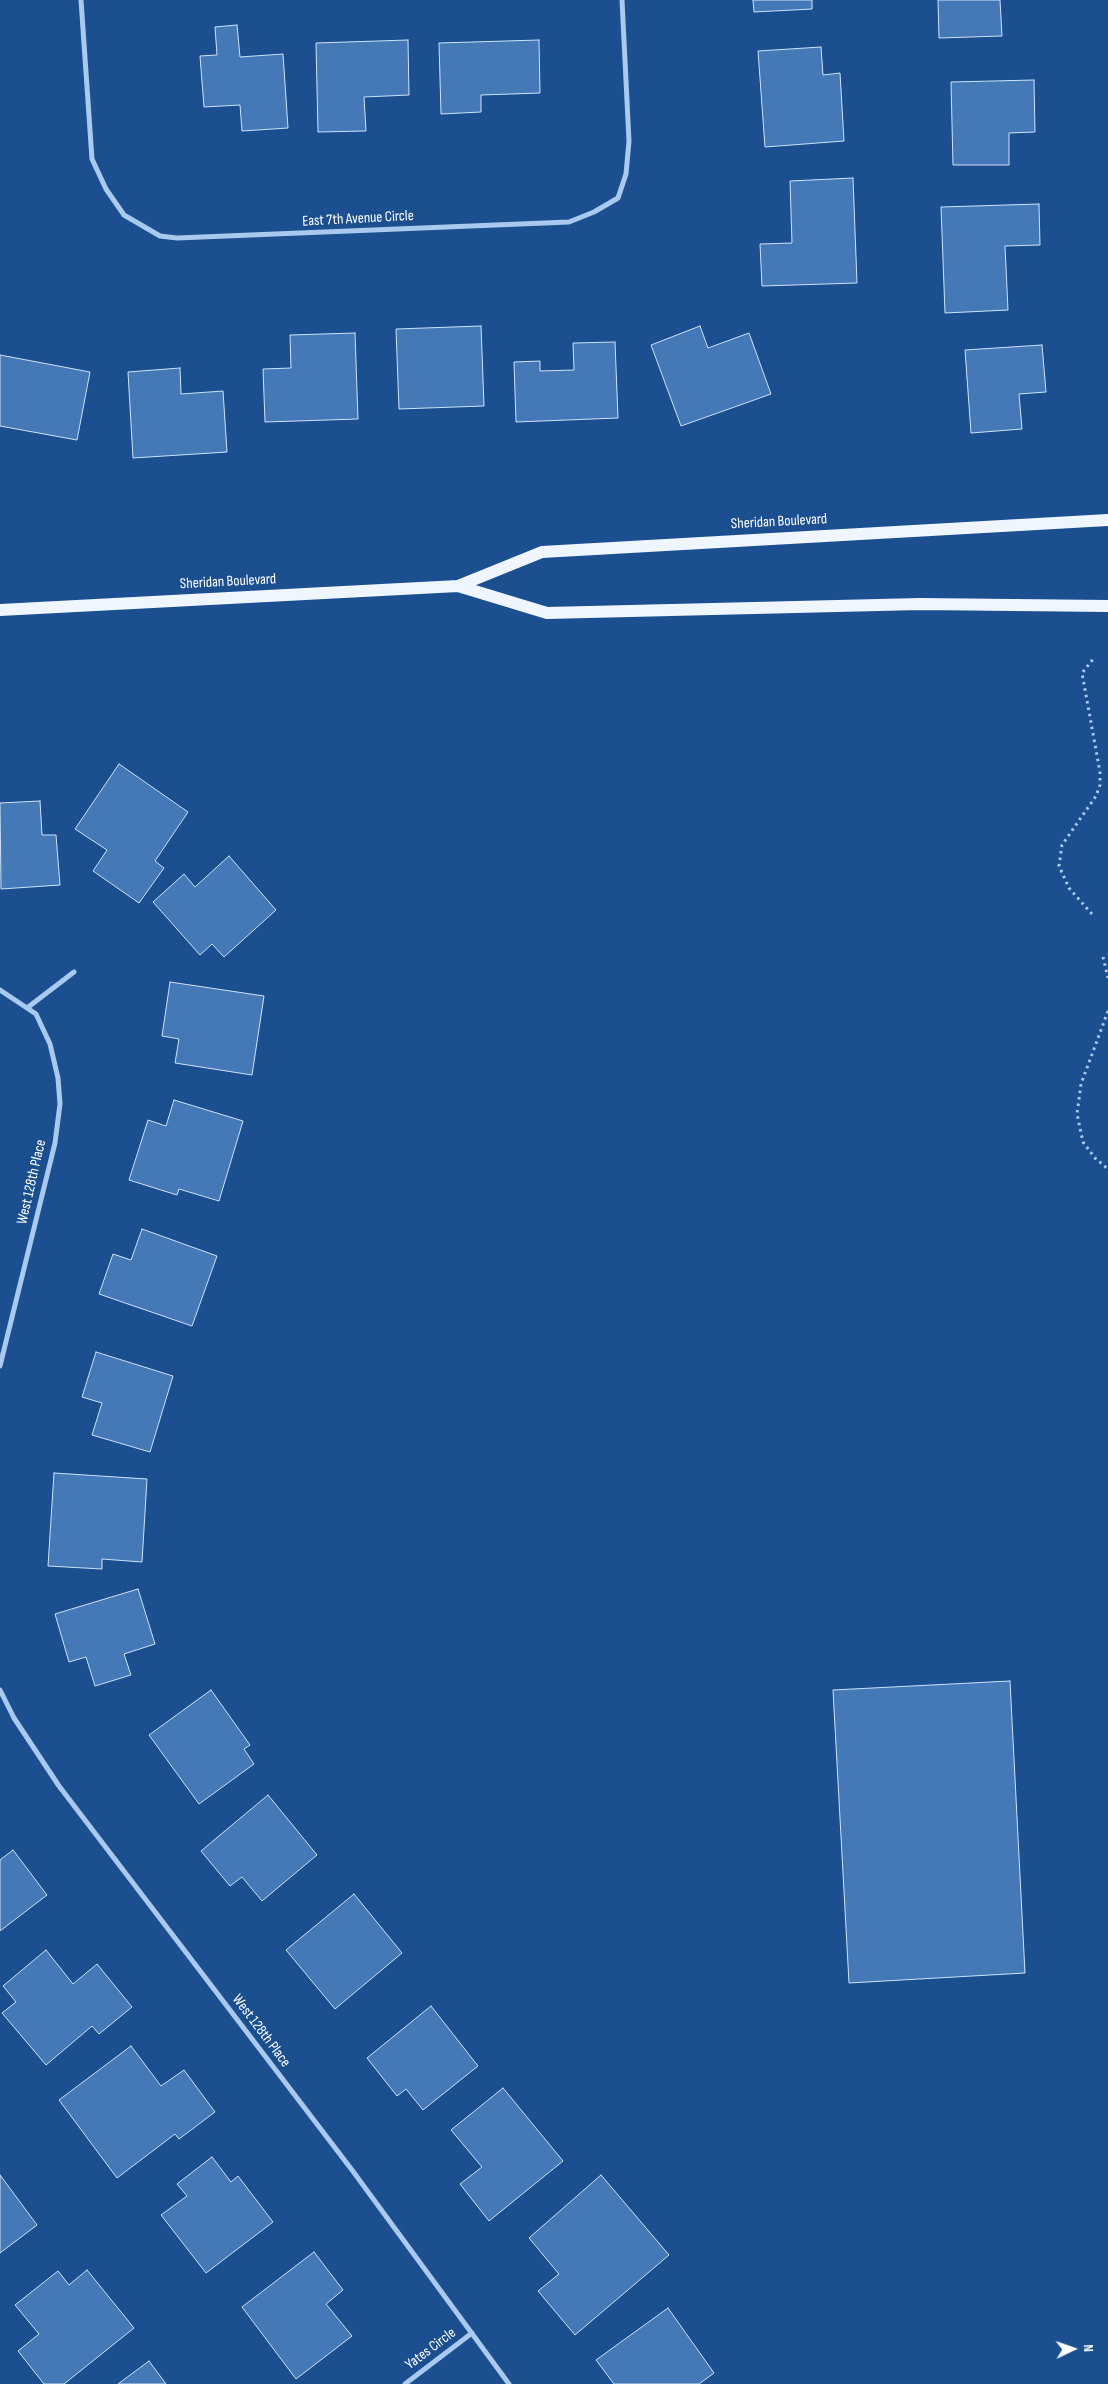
<!DOCTYPE html>
<style>
body{margin:0}
#map{position:relative;width:1108px;height:2384px;overflow:hidden;background:#1b4f8f;font-family:"Sofia Sans Condensed",sans-serif}
canvas{display:block}
.north{position:absolute;left:1048px;top:2324px;width:50px;height:50px;-webkit-text-stroke:4px #1b4f8f;paint-order:stroke;rotate:87deg;font-size:14px;font-weight:700;line-height:20px;text-align:center;color:#fff}
.north::after{content:'';display:block;margin:auto;width:18px;height:22px;background:#fff;clip-path:polygon(50% 0,100% 100%,50% 72%,0 100%)}
</style>
<div id="map">
<canvas width="1108" height="2384"></canvas>
<div class="north">N</div>
</div>
<script>
const c = document.querySelector('canvas').getContext('2d');
c.lineJoin = 'round';
function fillPath(path, color) { c.fillStyle = color; c.fill(path, 'evenodd'); }
const poly = rows => new Path2D(rows.map(r => 'M' + r).join(''));
function trace(path, color, width, dash) { c.strokeStyle = color; c.lineWidth = width; c.lineCap = dash ? 'butt' : 'round'; c.setLineDash(dash || []); c.stroke(path); }
function drawText(font, color, halo, rows, align = 'center') {
  c.font = font + ' "Sofia Sans Condensed",sans-serif'; c.lineWidth = 4.5; c.setLineDash([]); c.textBaseline = 'middle'; c.strokeStyle = halo; c.fillStyle = color; for (const [text, x, y, turn = 0] of rows) {
    c.save(); c.translate(x, y); c.rotate((+turn || 0) * Math.PI / 180); c.textAlign = isNaN(turn) ? turn : align; if (halo) c.strokeText(text, 0, 0); c.fillText(text, 0, 0); c.restore();
  }
}
const building = poly([
 [753,0,812,0,812,9,754,12,753,0],
 [938,0,1000,0,1002,36,939,38,938,0],
 [237,25,240,57,283,54,288,128,242,131,240,105,204,107,200,56,217,55,215,27,237,25],
 [408,40,409,95,364,97,366,131,318,132,316,43,408,40],
 [539,40,540,93,481,95,481,112,441,114,439,43,539,40],
 [821,47,823,75,840,73,844,141,765,147,758,51,821,47],
 [1034,80,1035,132,1009,133,1009,165,953,165,951,82,1034,80],
 [853,178,857,283,762,286,760,244,792,243,790,181,853,178],
 [1039,204,1040,245,1005,246,1008,310,945,313,941,207,1039,204],
 [481,326,484,406,399,409,396,329,481,326],
 [700,326,708,348,749,333,771,394,681,426,651,345,700,326],
 [355,333,358,419,265,422,263,369,291,368,290,335,355,333],
 [615,342,618,418,516,422,514,362,540,361,540,371,574,370,573,343,615,342],
 [1042,345,1046,392,1019,394,1022,429,971,433,965,350,1042,345],
 [0,355,90,372,77,440,0,426,0,355],
 [180,368,181,394,223,391,227,452,133,458,128,372,180,368],
 [119,764,188,812,155,861,164,868,139,903,93,871,107,850,75,829,119,764],
 [40,801,42,835,56,835,60,885,1,889,0,803,40,801],
 [229,856,276,910,224,957,212,944,200,955,153,902,184,874,195,887,229,856],
 [170,982,264,996,252,1075,175,1063,179,1039,162,1036,170,982],
 [174,1100,243,1121,219,1201,179,1189,177,1195,129,1180,148,1120,166,1126,174,1100],
 [142,1229,217,1256,192,1326,99,1294,113,1254,131,1260,142,1229],
 [96,1352,173,1376,150,1452,92,1435,102,1403,82,1397,96,1352],
 [54,1473,147,1479,142,1562,102,1559,102,1569,48,1566,54,1473],
 [138,1589,155,1644,124,1654,131,1675,95,1686,86,1657,69,1662,55,1614,138,1589],
 [1010,1681,1025,1973,849,1983,833,1690,1010,1681],
 [211,1690,250,1745,244,1749,254,1764,199,1804,149,1735,211,1690],
 [268,1795,317,1855,262,1901,242,1877,230,1886,201,1851,268,1795],
 [13,1850,47,1895,0,1931,0,1860,13,1850],
 [354,1894,402,1953,335,2009,286,1950,354,1894],
 [46,1950,73,1984,97,1964,132,2007,99,2034,92,2026,46,2065,2,2013,16,2002,3,1986,46,1950],
 [431,2006,478,2066,423,2110,406,2089,397,2096,367,2058,431,2006],
 [131,2046,161,2086,184,2070,215,2112,179,2139,175,2134,117,2178,59,2100,131,2046],
 [503,2088,563,2161,489,2221,460,2184,482,2167,451,2130,503,2088],
 [212,2157,231,2182,238,2176,273,2222,206,2273,161,2215,187,2196,177,2184,212,2157],
 [0,2175,37,2225,0,2253,0,2175],
 [601,2175,669,2255,575,2335,538,2291,559,2274,529,2238,601,2175],
 [314,2252,343,2290,326,2304,352,2336,296,2379,242,2307,314,2252],
 [87,2270,134,2328,64,2384,44,2384,18,2351,39,2334,15,2305,58,2271,69,2285,87,2270],
 [668,2308,714,2373,699,2384,614,2384,596,2360,668,2308],
 [149,2361,166,2384,118,2384,149,2361]
]);
fillPath(building, '#4478b7');
trace(building, '#cfe3fa', 1);
trace(poly([
 [1092,914,1069,888,1059,866,1062,845,1096,796,1100,785,1100,772,1082,673,1094,658],
 [1103,957,1108,978],
 [1108,1011,1081,1084,1077,1114,1083,1142,1095,1158,1108,1169]
]), '#a9c9ee', 3, [2.5, 4]);
trace(poly([
 [81,0,92,159,106,189,124,215,160,236,177,238,569,222,594,212,618,198,626,174,629,141,622,0],
 [0,990,36,1014,50,1044,58,1078,60,1104,55,1143,0,1366],
 [27,1008,74,972],
 [0,1690,14,1718,59,1786,352,2170,509,2384],
 [405,2384,472,2333]
]), '#a9c9ee', 5);
trace(poly([
 [458,586,547,613,920,604,1108,606],
 [0,610,458,586,542,552,1108,520]
]), '#f0f6ff', 12);
drawText('15px', '#fff', '#1b4f8f', [
 ["East 7th Avenue Circle",358,219,-3],
 ["Sheridan Boulevard",779,522,-3],
 ["Sheridan Boulevard",228,582,-3],
 ["West 128th Place",32,1182,-77],
 ["West 128th Place",261,2031,53],
 ["Yates Circle",431,2349,-37]
]);
</script>
